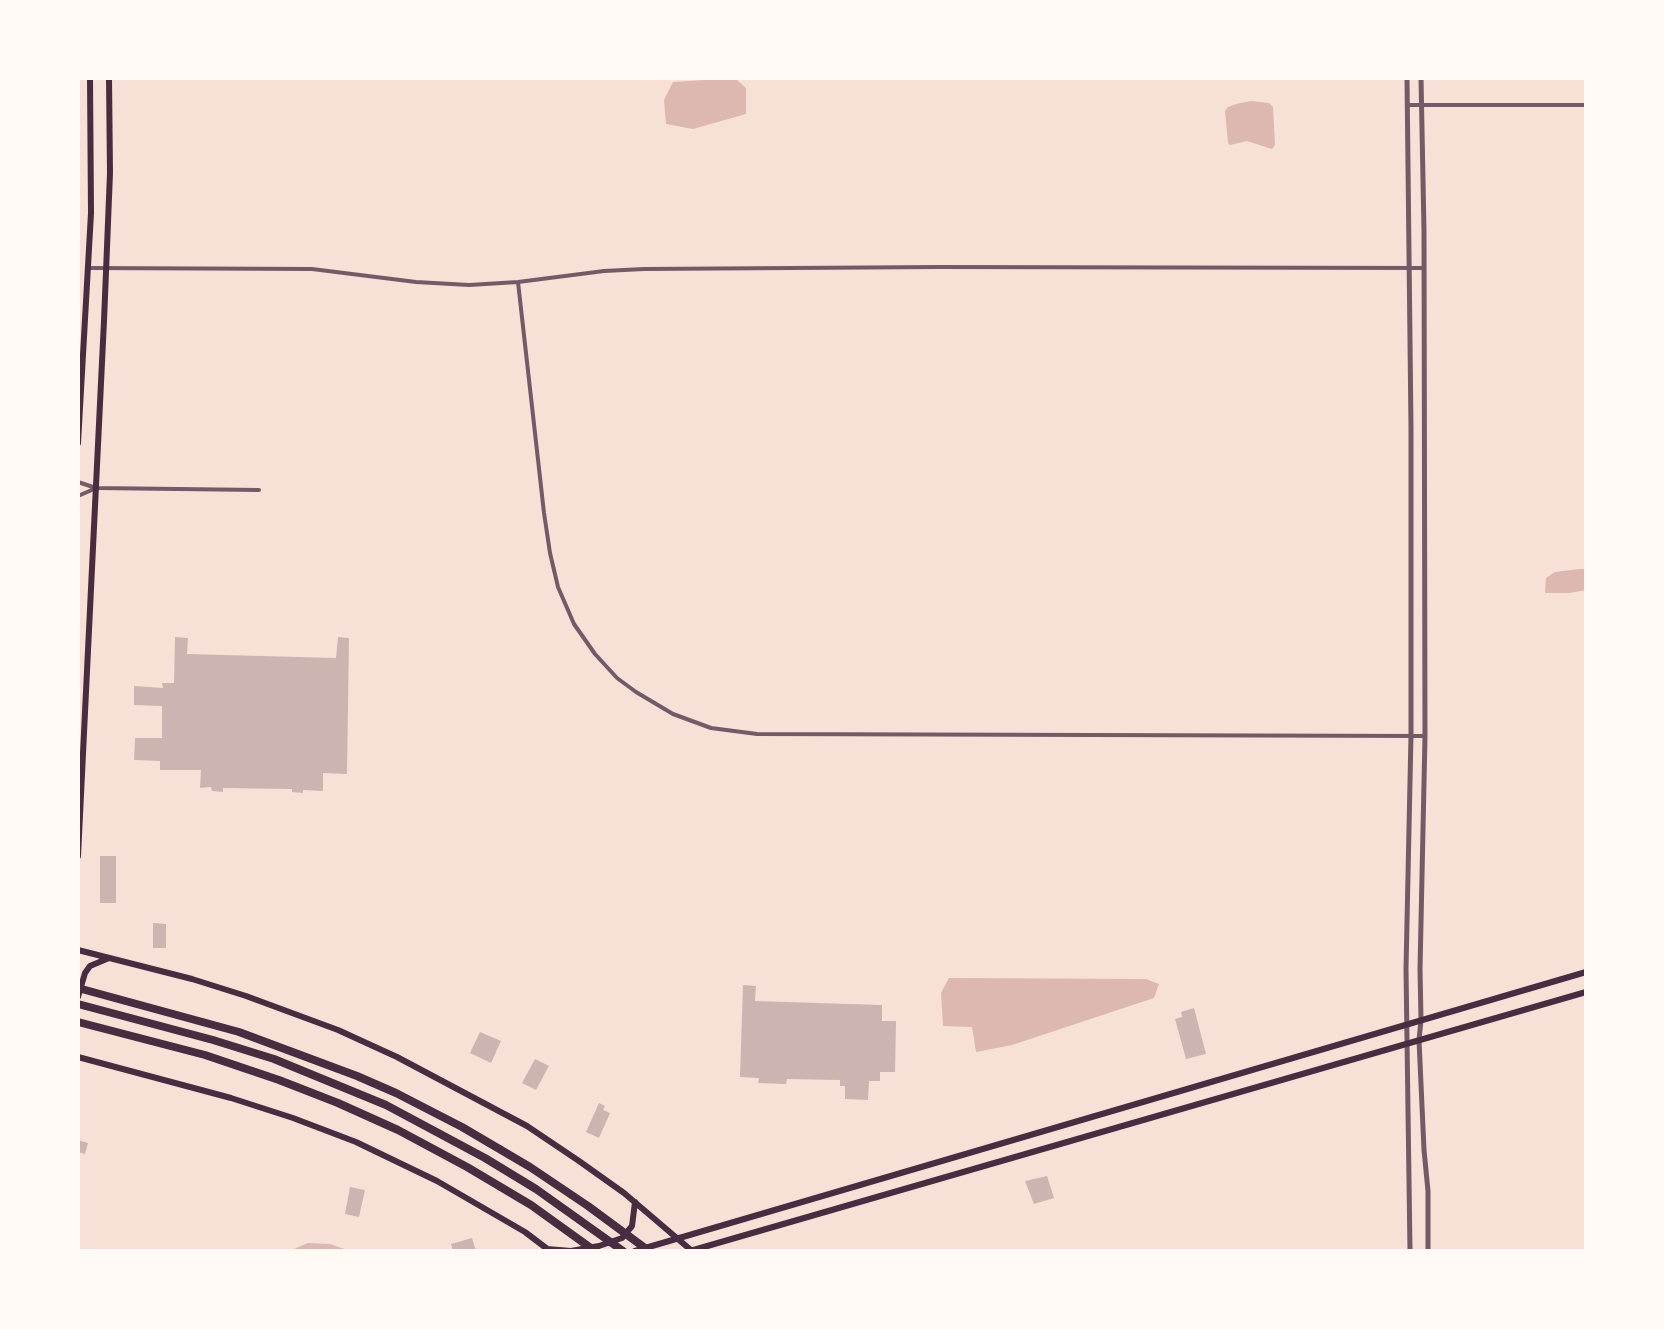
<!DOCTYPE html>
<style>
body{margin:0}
#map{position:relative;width:1664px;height:1329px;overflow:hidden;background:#f7e1d7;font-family:"IBM Plex Serif",serif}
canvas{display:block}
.frame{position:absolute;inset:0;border:80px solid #fffaf5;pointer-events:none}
</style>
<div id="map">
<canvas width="1664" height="1329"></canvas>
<div class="frame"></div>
</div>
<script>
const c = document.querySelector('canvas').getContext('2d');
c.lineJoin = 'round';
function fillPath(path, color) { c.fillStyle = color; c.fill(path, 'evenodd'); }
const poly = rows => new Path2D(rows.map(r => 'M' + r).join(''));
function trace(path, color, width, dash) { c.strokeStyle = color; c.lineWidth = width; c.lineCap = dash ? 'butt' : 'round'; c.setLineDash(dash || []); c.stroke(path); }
fillPath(poly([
 [735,78,746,88,746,114,693,129,666,124,664,100,673,82],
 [1251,101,1269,103,1273,107,1275,145,1272,149,1247,141,1230,145,1228,143,1225,111,1228,107,1236,104],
 [1579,569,1586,569,1586,590,1569,593,1545,593,1546,578,1555,572],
 [949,978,1146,979,1159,984,1154,998,1012,1045,976,1052,972,1027,943,1026,941,993],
 [308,1243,330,1244,350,1251,289,1251]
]), '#dcb8b0');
fillPath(poly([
 [175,637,188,638,187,654,336,658,338,637,349,638,347,774,323,773,323,791,303,790,303,793,292,792,292,789,223,788,223,792,212,791,211,787,200,788,201,770,160,770,160,761,134,760,135,738,162,738,162,706,134,705,134,686,163,688,162,683,174,683],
 [100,856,116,856,116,903,100,903],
 [153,923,166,924,166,948,153,948],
 [743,985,756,986,755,1001,882,1005,882,1021,896,1021,895,1072,880,1072,880,1081,869,1081,868,1100,845,1099,845,1086,840,1086,840,1080,787,1079,786,1084,758,1083,759,1078,740,1077],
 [1194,1008,1206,1054,1186,1059,1175,1019,1182,1017,1181,1012],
 [480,1032,501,1041,491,1063,470,1053],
 [535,1059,549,1066,536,1090,522,1083],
 [599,1103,605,1106,603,1110,610,1113,599,1138,586,1132],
 [78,1140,88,1143,85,1154,78,1152],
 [1047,1176,1054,1198,1034,1204,1025,1181],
 [350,1187,365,1190,359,1217,345,1214],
 [472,1238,476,1251,453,1251,451,1244]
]), '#ccb4b1');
trace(poly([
 [1407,105,1586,105],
 [88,268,312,269,416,282,469,285,518,282,604,271,644,269,939,267,1423,268],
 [518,282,544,513,550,553,558,587,574,624,595,654,617,678,636,692,673,714,711,728,757,734,1425,736],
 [78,482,96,488,259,490],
 [78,496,94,489]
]), '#755966', 4);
trace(poly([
 [1407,78,1411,428,1411,735,1406,969,1410,1251],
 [1421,78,1424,231,1425,736,1420,969,1421,1020,1419,1040,1424,1150,1428,1191,1428,1251]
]), '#755966', 5);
trace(poly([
 [78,443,91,213,90,78],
 [78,856,104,321,110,173,109,78],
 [78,950,192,979,246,996,338,1030,397,1057,527,1126,579,1161,624,1193,692,1251],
 [78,997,85,973,90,966,109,958],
 [78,1057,231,1098,293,1118,356,1142,437,1181,525,1232,550,1251],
 [547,1249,571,1251,599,1246,622,1238,632,1226,635,1202]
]), '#4a2c40', 6);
trace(poly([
 [635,1251,1586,972],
 [690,1251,1586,992]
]), '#4a2c40', 6);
trace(poly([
 [78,988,239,1032,357,1076,396,1093,462,1127,530,1167,588,1206,649,1251],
 [78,1004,213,1040,274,1059,386,1105,485,1158,536,1189,623,1251],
 [78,1022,205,1055,279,1080,338,1103,398,1130,467,1167,531,1205,595,1251]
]), '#4a2c40', 8);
</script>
